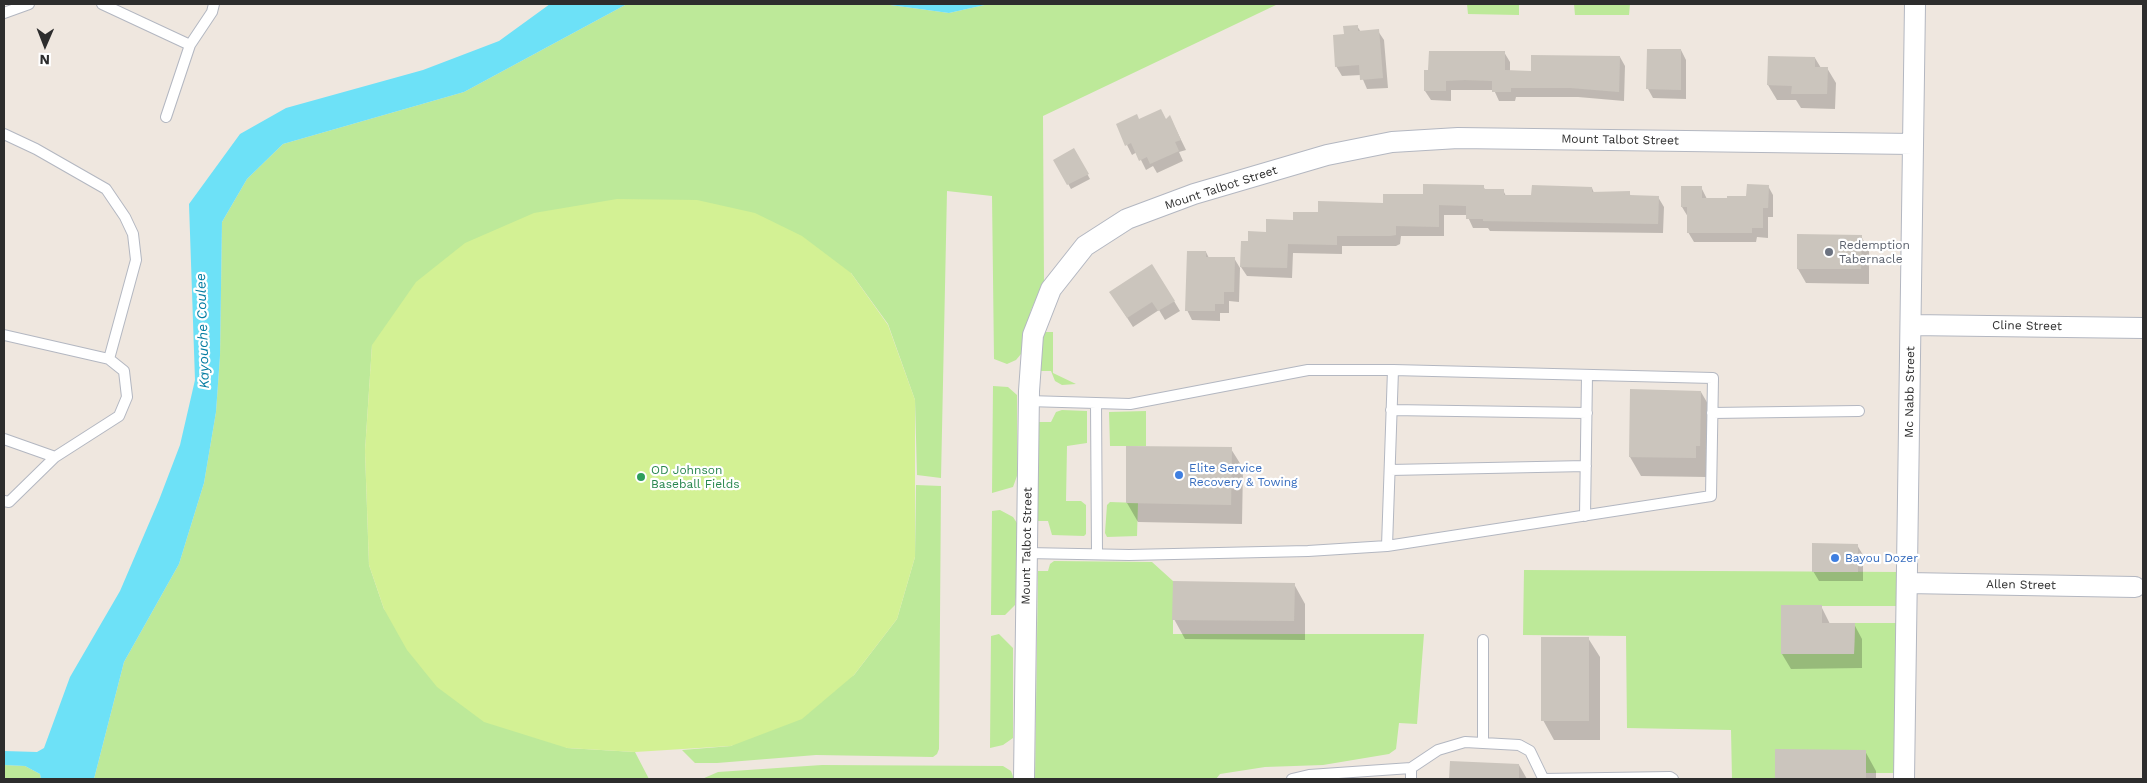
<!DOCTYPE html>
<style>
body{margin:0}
#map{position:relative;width:2147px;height:783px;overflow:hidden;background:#efe7df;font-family:"Work Sans",sans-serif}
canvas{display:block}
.frame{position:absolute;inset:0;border:5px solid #2d2d2d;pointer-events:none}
.north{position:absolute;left:20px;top:20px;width:50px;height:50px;-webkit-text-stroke:4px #fff;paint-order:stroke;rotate:181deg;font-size:14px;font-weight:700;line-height:20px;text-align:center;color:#2d2d2d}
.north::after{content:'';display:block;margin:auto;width:18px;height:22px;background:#2d2d2d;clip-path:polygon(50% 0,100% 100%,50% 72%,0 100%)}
</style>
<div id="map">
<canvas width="2147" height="783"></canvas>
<div class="frame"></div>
<div class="north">N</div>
</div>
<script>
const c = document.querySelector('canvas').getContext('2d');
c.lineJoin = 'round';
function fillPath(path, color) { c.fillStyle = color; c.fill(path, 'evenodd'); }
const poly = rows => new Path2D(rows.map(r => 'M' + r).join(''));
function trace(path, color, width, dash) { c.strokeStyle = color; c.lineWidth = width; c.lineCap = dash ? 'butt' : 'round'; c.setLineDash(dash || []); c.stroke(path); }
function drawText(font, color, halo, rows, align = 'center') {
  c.font = font + ' "Work Sans",sans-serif'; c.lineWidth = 4.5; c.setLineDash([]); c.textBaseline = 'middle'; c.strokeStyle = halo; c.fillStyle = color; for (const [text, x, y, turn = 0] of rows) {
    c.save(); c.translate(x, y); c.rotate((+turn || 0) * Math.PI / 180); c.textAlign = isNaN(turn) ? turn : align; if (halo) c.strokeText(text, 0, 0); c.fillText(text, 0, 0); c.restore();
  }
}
fillPath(poly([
 [627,4,883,4,949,13,989,4,1278,4,1043,116,1044,282,1031,310,1021,354,1016,360,1007,364,994,359,992,196,947,191,941,478,917,475,915,400,888,324,851,273,372,345,365,451,369,565,384,609,567,748,635,752,649,779,94,779,124,662,179,564,204,483,216,412,220,356,222,222,247,179,283,144,464,92],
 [1467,4,1519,4,1519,15,1468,14],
 [1574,4,1630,4,1629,15,1575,15],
 [1044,332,1053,332,1053,373,1076,384,1062,385,1055,381,1051,371,1041,371,1040,353],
 [993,386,1008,387,1017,395,1017,476,1013,487,992,493],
 [1062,410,1087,411,1087,443,1067,446,1066,501,1081,501,1086,505,1086,534,1084,536,1052,535,1048,521,1036,521,1038,422,1051,422,1056,412],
 [1146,411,1146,446,1110,446,1109,412],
 [916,485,941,486,939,749,937,754,933,757,816,755,717,763,695,763,682,750,731,746,854,675,897,619,915,557],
 [1110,502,1138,503,1137,536,1107,537,1105,533,1107,505],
 [1000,510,1013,517,1017,523,1016,595,1015,605,1005,615,991,615,992,511],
 [1054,561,1152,562,1173,581,1173,634,1424,634,1417,724,1399,723,1396,749,1389,754,1323,765,1265,767,1220,774,1216,779,1035,779,1038,571,1048,571,1050,564],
 [1524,570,1898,572,1898,606,1781,606,1781,654,1854,654,1855,623,1897,623,1896,773,1866,773,1775,749,1775,779,1732,779,1731,730,1627,728,1626,636,1523,635],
 [999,634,1013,648,1013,738,1003,745,990,748,991,636],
 [4,765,25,766,40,774,41,779,4,779],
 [822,765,1003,766,1011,771,1014,779,702,779,718,772]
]), '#bde999');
fillPath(poly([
 [617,199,697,200,755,213,802,236,851,273,888,325,915,400,915,557,897,619,854,675,802,719,731,746,635,752,567,748,484,722,437,687,407,650,384,609,369,565,365,451,372,345,416,282,465,243,534,213]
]), '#d3f194');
fillPath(poly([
 [550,4,627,4,464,92,283,144,247,179,222,222,220,356,216,412,204,483,179,564,124,662,94,779,41,779,40,774,25,766,4,765,4,751,37,752,44,748,70,677,120,591,159,500,180,445,195,380,189,204,240,134,286,108,423,70,499,41],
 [883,4,989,4,949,13]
]), '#6de1f7');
fillPath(poly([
 [1357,26,1361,32,1378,31,1384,40,1388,88,1367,89,1361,75,1342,76,1336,66,1345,35],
 [1681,50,1686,60,1686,99,1653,98,1648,89],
 [1504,52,1510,62,1510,71,1533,72,1620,57,1625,66,1624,101,1578,97,1516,97,1515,101,1499,101,1494,90,1451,90,1451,101,1431,100,1425,91],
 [1815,58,1821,68,1827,68,1836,83,1835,109,1801,108,1796,100,1777,100,1768,85],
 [1170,117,1186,150,1179,152,1183,161,1157,173,1153,166,1146,170,1137,152,1132,155,1127,145,1139,120,1166,120],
 [1074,150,1090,179,1071,189,1055,160],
 [1483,186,1486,191,1503,190,1506,196,1533,197,1592,188,1594,193,1629,193,1631,196,1658,197,1664,207,1663,233,1490,231,1488,228,1473,228,1467,215,1444,215,1444,236,1401,236,1400,244,1396,246,1342,246,1342,254,1293,253,1292,278,1247,276,1241,267,1249,242,1294,221,1319,214],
 [1768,186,1773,195,1773,217,1768,217,1768,238,1757,237,1756,242,1694,242,1688,232,1688,217,1682,207,1701,187,1707,199,1748,198],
 [1861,236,1869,251,1869,284,1806,283,1798,269],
 [1206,252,1209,258,1234,258,1240,268,1239,302,1229,301,1229,313,1220,313,1220,321,1192,320,1187,310],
 [1174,301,1180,311,1165,320,1159,310,1133,327,1117,302],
 [1701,392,1712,411,1711,465,1706,465,1706,477,1641,476,1630,457],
 [1231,449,1243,468,1242,524,1138,522,1127,503],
 [1857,545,1863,555,1863,581,1819,581,1813,571],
 [1294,584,1305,604,1305,640,1185,639,1174,619],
 [1821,606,1830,624,1854,624,1862,639,1862,668,1791,669,1782,654],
 [1588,638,1600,657,1600,740,1554,740,1543,720],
 [1776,750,1865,751,1876,771,1876,779,1776,779],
 [1451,762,1519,765,1527,779,1450,779]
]), '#0003');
fillPath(poly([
 [1358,25,1358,31,1379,29,1383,78,1360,80,1359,65,1335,67,1333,35,1344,34,1343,26],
 [1647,49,1681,49,1681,90,1646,89],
 [1429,51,1505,51,1505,70,1531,71,1531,55,1620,56,1619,92,1571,88,1511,88,1511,92,1492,92,1492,81,1465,80,1446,81,1446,91,1424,91,1424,70,1428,70],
 [1768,56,1815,57,1815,67,1828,67,1827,94,1791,94,1792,86,1767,85],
 [1161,109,1166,119,1170,115,1181,140,1175,142,1179,151,1150,164,1147,157,1139,161,1131,143,1125,146,1116,124,1137,114,1139,119],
 [1074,148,1089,174,1067,185,1053,160],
 [1423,184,1484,185,1484,189,1504,189,1504,195,1531,195,1532,185,1592,187,1592,192,1630,191,1630,195,1659,196,1658,224,1483,221,1483,219,1466,219,1466,206,1439,205,1439,227,1396,226,1396,235,1390,236,1337,236,1337,245,1288,244,1287,268,1240,267,1241,241,1248,241,1248,231,1266,232,1266,219,1293,220,1293,212,1318,212,1318,201,1383,203,1383,194,1423,194],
 [1747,184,1769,185,1768,208,1763,208,1763,228,1752,228,1752,233,1687,233,1687,207,1681,207,1681,186,1702,186,1702,198,1727,198,1727,196,1746,196],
 [1797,234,1862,235,1861,269,1797,269],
 [1187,251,1206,251,1206,257,1235,257,1234,292,1224,292,1224,304,1215,304,1215,311,1185,311],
 [1152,264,1175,301,1158,311,1152,302,1127,318,1109,292],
 [1630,389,1701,391,1700,446,1696,446,1696,458,1629,457],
 [1126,446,1232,447,1231,505,1126,503],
 [1812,543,1858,544,1858,572,1812,572],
 [1173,581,1295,583,1294,621,1172,620],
 [1781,605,1822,605,1822,623,1855,623,1854,654,1781,654],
 [1541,637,1589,637,1589,721,1541,721],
 [1775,749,1866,750,1866,779,1775,779],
 [1450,761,1519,764,1519,779,1449,779]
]), '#cbc5bd');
const lane = poly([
 [102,4,190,45,212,12,214,4],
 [4,13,29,4],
 [166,117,190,45],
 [4,134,36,149,106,189,125,217,133,234,136,260,109,359,124,371,127,397,119,416,55,457,4,439],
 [4,335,109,359],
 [1028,401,1130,404,1308,370,1393,370],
 [1096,403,1097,554],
 [1391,410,1587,413],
 [1712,413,1859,411],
 [1390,470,1586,466],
 [4,501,9,502,55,457],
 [1585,516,1587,375],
 [1027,553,1129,555,1308,551,1387,546,1711,496,1713,378,1393,370,1387,546],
 [1483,640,1483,743],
 [1292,779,1309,775,1411,768],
 [1411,779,1411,768,1438,750,1465,742,1519,745,1530,751,1543,778],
 [1543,779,1670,777,1673,779]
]);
const street = poly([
 [1911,325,2143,328],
 [1907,583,2135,587],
 [1024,779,1029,391,1033,335,1051,289,1085,246,1127,219,1194,194,1327,155,1392,142,1458,138,1913,144],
 [1904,779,1915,4]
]);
trace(lane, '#b3b7c1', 12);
trace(street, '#b3b7c1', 22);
trace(lane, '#fff', 10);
trace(street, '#fff', 20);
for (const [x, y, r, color] of [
 [1829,252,5,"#6b7280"],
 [1179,475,5,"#3f7fe0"],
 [641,477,5,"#2e9e5b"],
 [1835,558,5,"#3f7fe0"]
]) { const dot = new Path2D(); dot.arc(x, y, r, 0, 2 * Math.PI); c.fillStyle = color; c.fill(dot); trace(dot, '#fff', 2); }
drawText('12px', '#2d2d2d', '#fff', [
 ["Mount Talbot Street",1620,140,1],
 ["Mount Talbot Street",1221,188,-18],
 ["Cline Street",2027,326,1],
 ["Mc Nabb Street",1910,392,-89],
 ["Mount Talbot Street",1027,546,-89],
 ["Allen Street",2021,585,1]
]);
drawText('12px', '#5b616d', '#fff', [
 ["Redemption",1839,245],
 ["Tabernacle",1839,259]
], 'left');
drawText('12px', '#366cbe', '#fff', [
 ["Elite Service",1189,468],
 ["Recovery & Towing",1189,482],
 ["Bayou Dozer",1845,558]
], 'left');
drawText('12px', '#27864d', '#fff', [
 ["OD Johnson",651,470],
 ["Baseball Fields",651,484]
], 'left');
drawText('italic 14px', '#057da2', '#fff', [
 ["Kayouche Coulee",203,331,-92]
]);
</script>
